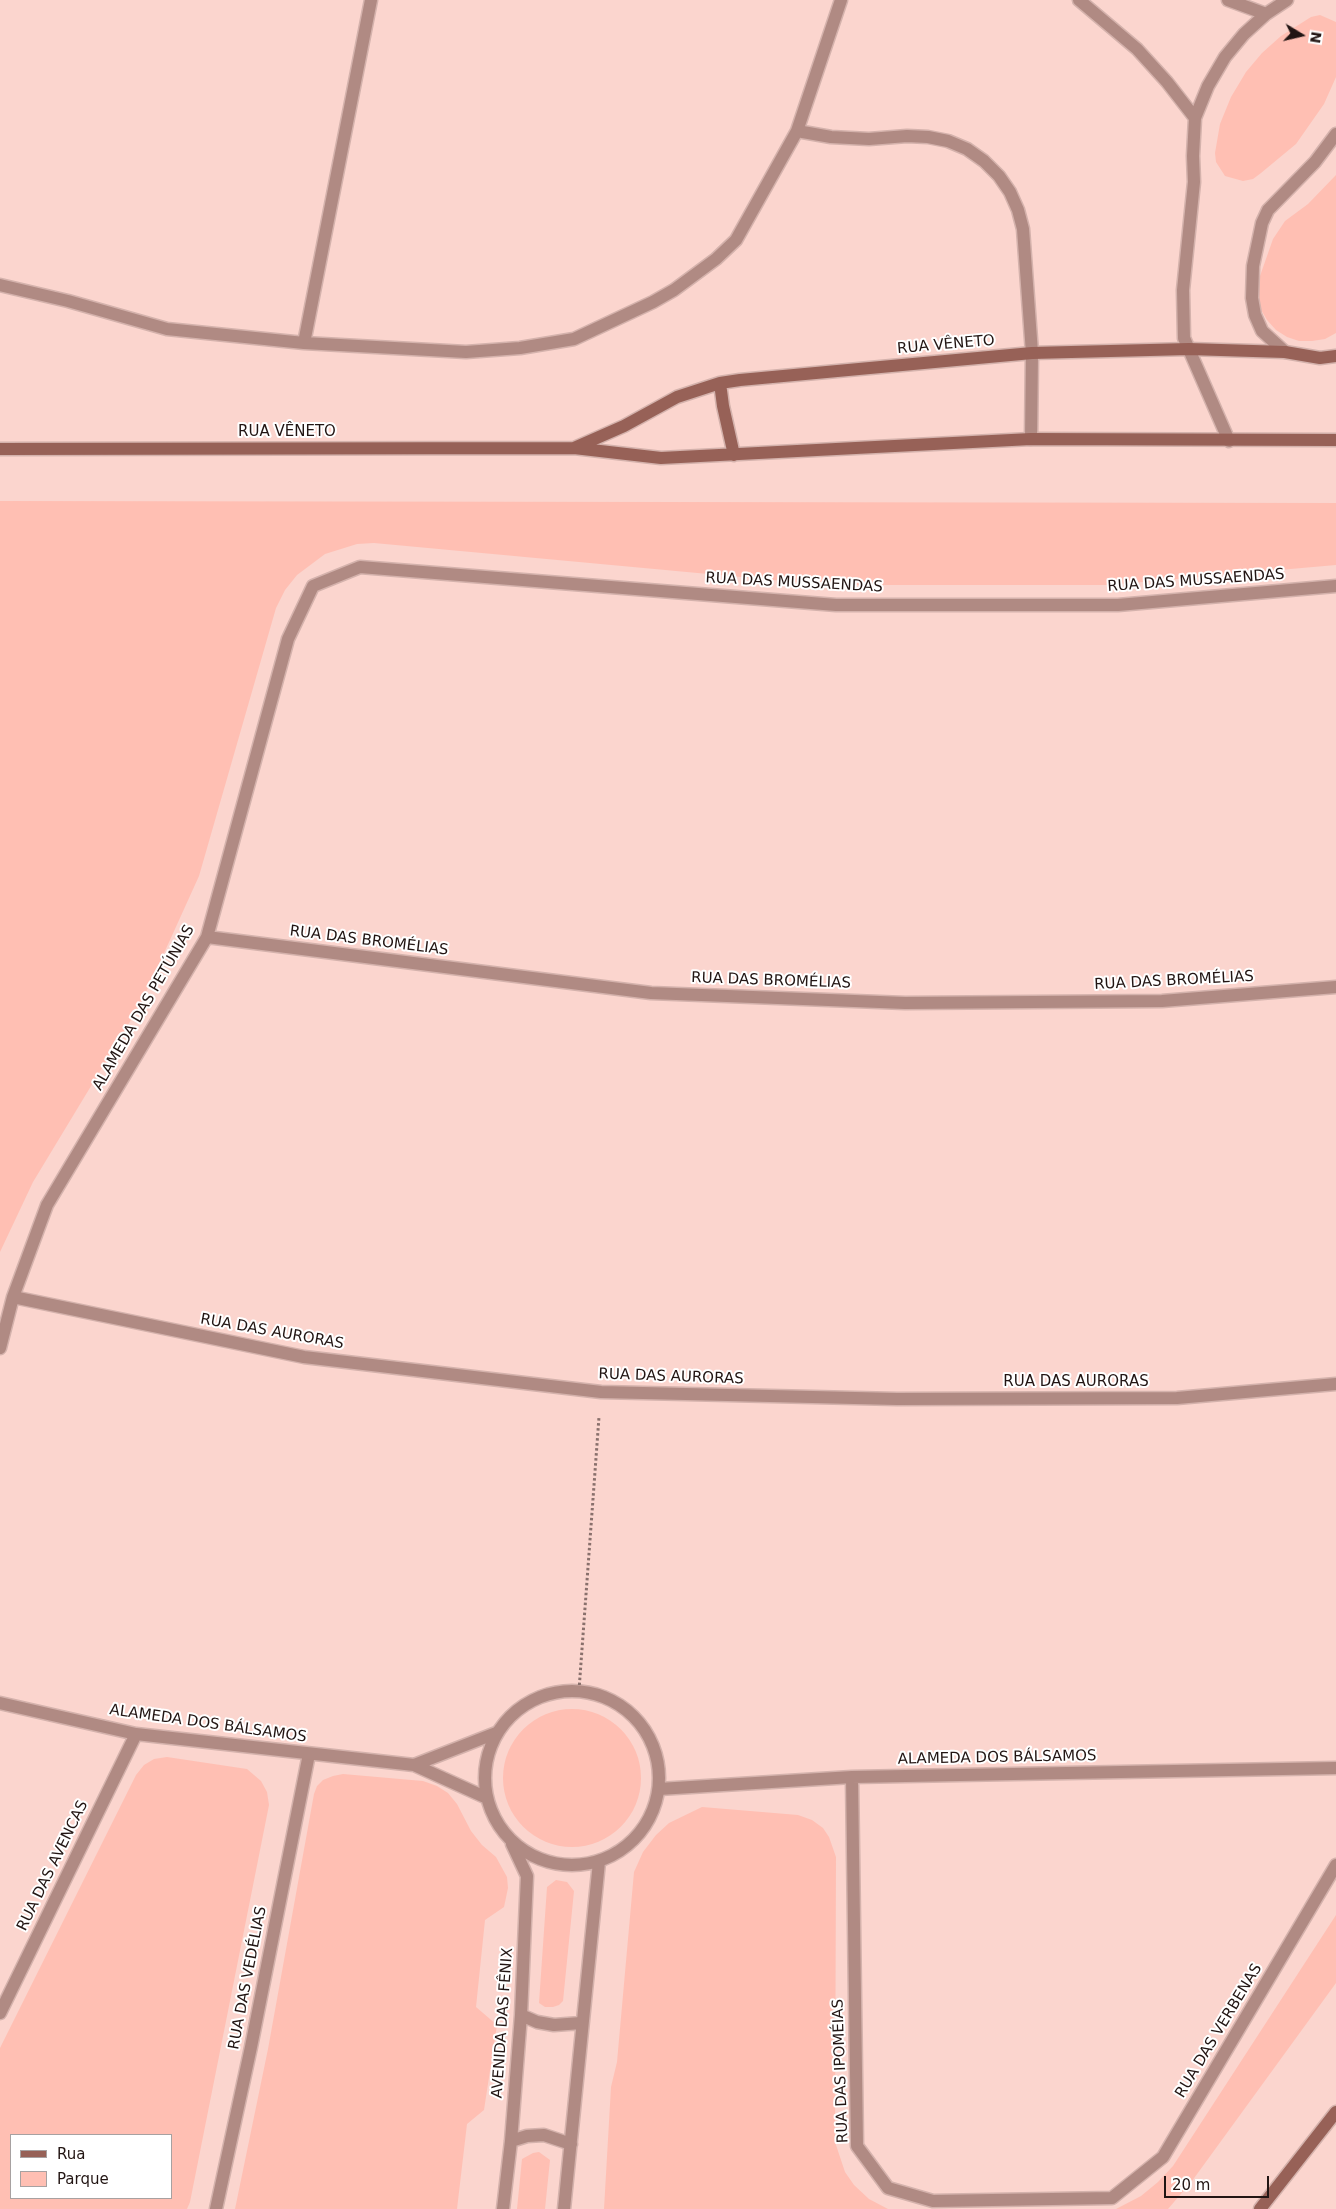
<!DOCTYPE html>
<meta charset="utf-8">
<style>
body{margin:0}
#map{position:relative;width:1336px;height:2209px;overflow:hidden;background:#fbd5ce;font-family:"DejaVu Sans",sans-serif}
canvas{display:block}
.legend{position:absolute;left:10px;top:2134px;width:162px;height:65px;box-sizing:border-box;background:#fff;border:1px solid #a7a1a1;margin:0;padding:6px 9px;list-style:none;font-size:15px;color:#221513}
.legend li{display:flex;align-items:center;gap:10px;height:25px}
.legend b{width:25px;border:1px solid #a7a1a1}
.north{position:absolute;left:1276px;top:10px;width:50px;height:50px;-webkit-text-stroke:4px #fff;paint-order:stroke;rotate:99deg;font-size:14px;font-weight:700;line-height:20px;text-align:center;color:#221513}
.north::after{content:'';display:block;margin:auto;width:18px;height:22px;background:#221513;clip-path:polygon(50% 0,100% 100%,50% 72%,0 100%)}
.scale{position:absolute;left:1164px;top:2176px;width:105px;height:22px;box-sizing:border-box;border:2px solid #221513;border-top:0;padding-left:6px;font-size:15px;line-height:18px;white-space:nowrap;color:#221513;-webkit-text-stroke:4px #fff;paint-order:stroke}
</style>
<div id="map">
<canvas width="1336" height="2209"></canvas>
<ul class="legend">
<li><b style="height:6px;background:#976157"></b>Rua</li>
<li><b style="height:14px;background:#ffbfb3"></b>Parque</li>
</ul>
<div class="north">N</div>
<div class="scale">20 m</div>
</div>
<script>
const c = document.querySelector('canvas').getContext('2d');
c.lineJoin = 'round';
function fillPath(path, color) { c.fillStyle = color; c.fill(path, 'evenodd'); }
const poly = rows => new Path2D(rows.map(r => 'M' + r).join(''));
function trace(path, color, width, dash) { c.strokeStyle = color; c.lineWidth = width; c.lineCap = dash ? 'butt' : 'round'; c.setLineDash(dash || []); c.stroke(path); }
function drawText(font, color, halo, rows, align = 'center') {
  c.font = font + ' "DejaVu Sans",sans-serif'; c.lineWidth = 4; c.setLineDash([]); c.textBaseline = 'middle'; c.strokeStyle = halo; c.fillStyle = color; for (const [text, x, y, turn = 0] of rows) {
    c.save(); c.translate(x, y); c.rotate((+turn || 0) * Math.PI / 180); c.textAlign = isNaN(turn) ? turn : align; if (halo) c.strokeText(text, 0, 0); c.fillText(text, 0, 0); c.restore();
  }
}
fillPath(poly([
 [1320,15,1336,22,1336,77,1324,104,1296,144,1261,173,1253,179,1243,181,1225,176,1216,162,1215,153,1220,124,1231,97,1246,72,1262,53,1281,36,1311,17],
 [1336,175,1336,333,1325,339,1312,341,1299,341,1287,337,1276,330,1267,320,1260,308,1258,294,1260,276,1273,239,1285,221,1308,204],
 [0,501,1336,503,1336,565,1108,585,827,585,374,543,357,544,325,554,297,575,285,590,276,608,199,876,170,940,140,1005,33,1182,0,1252],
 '503 1778a69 69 0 1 1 138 0a69 69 0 1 1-138 0Z',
 [167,1757,247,1769,261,1781,267,1792,269,1805,190,2202,187,2209,0,2209,0,2048,136,1775,144,1765,154,1759],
 [11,2135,171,2135,171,2198,11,2198],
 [343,1774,423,1781,437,1786,448,1793,457,1804,471,1831,482,1845,496,1857,507,1877,508,1888,504,1907,485,1920,476,2007,497,2025,484,2110,467,2124,457,2209,235,2209,268,2049,314,1794,317,1786,323,1780,333,1776],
 [702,1807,798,1815,812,1820,823,1828,829,1837,836,1857,835,2142,845,2172,854,2185,869,2199,888,2209,604,2209,611,2087,617,2062,634,1872,643,1852,656,1835,669,1823],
 [556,1880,567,1882,574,1891,563,2001,559,2005,553,2007,545,2007,539,2003,547,1887],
 [1336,1915,1336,1983,1192,2181,1168,2209,1116,2209,1141,2196,1158,2182,1173,2166],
 [539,2152,550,2160,545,2209,517,2209,522,2159,533,2153]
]), '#ffbfb3');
const lane = poly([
 [1031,439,1032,353],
 [216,2209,251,2047,309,1754]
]);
const street = poly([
 [1079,0,1137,49,1167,82,1195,118],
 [1228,0,1266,14],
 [797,131,831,137,869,139,907,136,928,137,948,141,967,149,984,161,999,176,1010,192,1018,210,1023,229,1032,353],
 [0,285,68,301,167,329,304,343,466,352,520,348,574,339,653,302,674,290,716,259,736,240,797,131,841,0],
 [304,343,371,0],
 [1285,352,1262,331,1255,315,1252,298,1253,266,1262,223,1268,210,1315,162,1336,134],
 [1229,441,1184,338,1183,290,1194,182,1193,156,1195,118,1208,86,1225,57,1244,34,1266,14,1287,0],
 [207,937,651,993,905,1003,1162,1001,1336,987],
 [13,1297,304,1357,601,1392,897,1399,1177,1398,1336,1384],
 [0,1348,13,1297,47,1205,207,937,288,639,313,586,360,567,836,605,1118,605,1336,586],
 '485 1778a87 87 0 1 1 174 0a87 87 0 1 1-174 0Z',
 [0,1703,136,1734,414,1765,487,1798],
 [414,1765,496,1733],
 [852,1777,857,2146,888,2188,933,2201,1112,2198,1163,2157,1336,1865],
 [659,1789,852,1777,1336,1768],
 [0,2013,136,1734],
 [521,2015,537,2022,554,2025,581,2023],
 [511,2141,527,2136,544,2135,571,2144],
 [503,2209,511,2141,521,2015,527,1876,512,1844],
 [564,2209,599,1862]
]);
const secondary = poly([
 [720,383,723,406,734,455],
 [574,448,624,426,677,397,720,383,740,380,1032,353,1189,349,1285,352,1320,358,1336,356],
 [0,449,574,448,661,458,1031,439,1336,440],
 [1260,2209,1336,2112]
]);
trace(lane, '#d4b2ac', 15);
trace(street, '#d4b2ac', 15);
trace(secondary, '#d4b2ac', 15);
trace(poly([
 [579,1690,599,1417]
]), '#89706c', 3, [2.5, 2.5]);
trace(lane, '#b08a83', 12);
trace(street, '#b08a83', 12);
trace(secondary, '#976157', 12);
drawText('15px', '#221513', '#fff', [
 ["RUA VÊNETO",946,345,-5],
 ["RUA VÊNETO",287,432],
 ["RUA DAS MUSSAENDAS",1196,581,-4],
 ["RUA DAS MUSSAENDAS",794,583,3],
 ["RUA DAS BROMÉLIAS",369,941,7],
 ["RUA DAS BROMÉLIAS",771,981,2],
 ["RUA DAS BROMÉLIAS",1174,981,-3],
 ["ALAMEDA DAS PETÚNIAS",144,1008,-60],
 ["RUA DAS AURORAS",272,1332,10],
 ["RUA DAS AURORAS",671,1377,2],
 ["RUA DAS AURORAS",1076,1382],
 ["ALAMEDA DOS BÁLSAMOS",208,1724,8],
 ["ALAMEDA DOS BÁLSAMOS",997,1758,-1],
 ["RUA DAS AVENCAS",53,1866,-64],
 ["RUA DAS VEDÉLIAS",248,1978,-79],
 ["AVENIDA DAS FÊNIX",503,2023,-86],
 ["RUA DAS VERBENAS",1219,2031,-59],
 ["RUA DAS IPOMÉIAS",841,2071,-92]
]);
</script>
